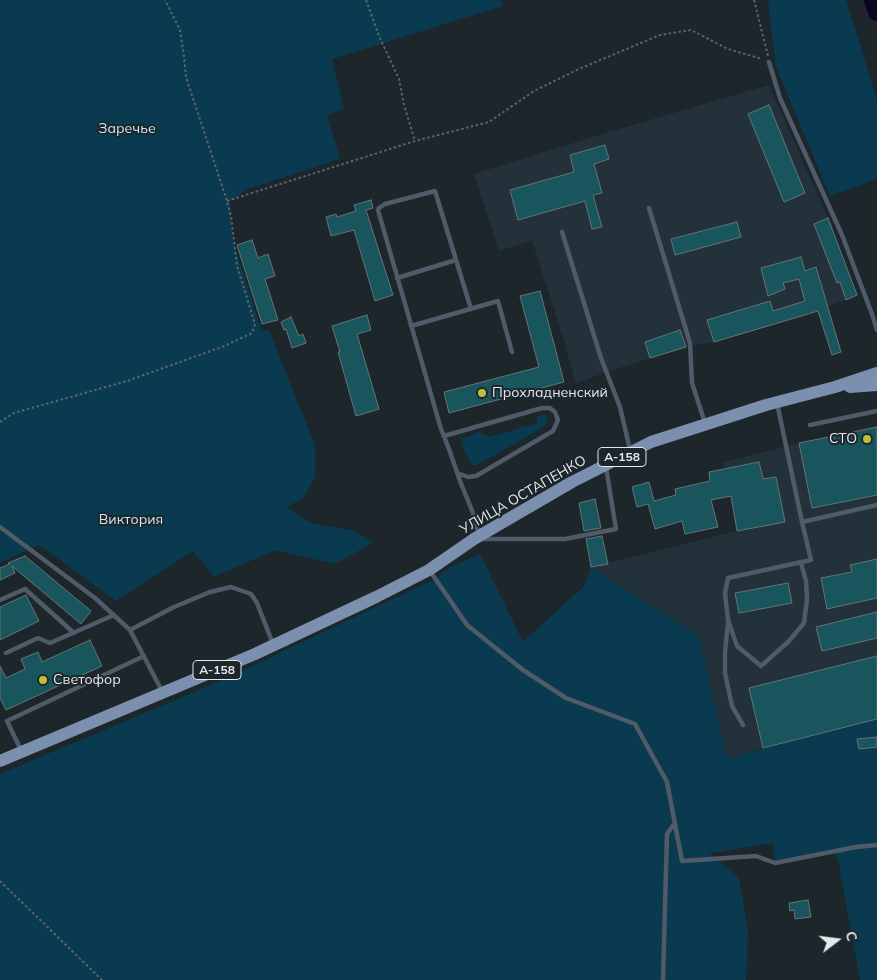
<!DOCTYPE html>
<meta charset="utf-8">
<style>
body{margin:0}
#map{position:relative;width:877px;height:980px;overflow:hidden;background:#1c262b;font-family:Mulish,sans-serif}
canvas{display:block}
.north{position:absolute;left:812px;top:915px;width:50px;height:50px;-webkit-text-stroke:4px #1c262b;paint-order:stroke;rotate:75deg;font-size:14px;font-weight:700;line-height:20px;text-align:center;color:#e3e9ec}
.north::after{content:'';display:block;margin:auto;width:18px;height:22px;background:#e3e9ec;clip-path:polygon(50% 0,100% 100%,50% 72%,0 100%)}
</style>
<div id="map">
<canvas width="877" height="980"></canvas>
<div class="north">С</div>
</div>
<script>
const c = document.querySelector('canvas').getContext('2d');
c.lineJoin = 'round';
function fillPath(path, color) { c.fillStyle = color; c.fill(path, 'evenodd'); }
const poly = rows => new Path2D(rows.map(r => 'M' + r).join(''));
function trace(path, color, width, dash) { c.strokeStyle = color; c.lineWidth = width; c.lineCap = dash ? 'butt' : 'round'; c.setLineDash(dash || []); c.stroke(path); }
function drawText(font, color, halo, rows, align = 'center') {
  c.font = font + ' Mulish,sans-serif'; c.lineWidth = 4; c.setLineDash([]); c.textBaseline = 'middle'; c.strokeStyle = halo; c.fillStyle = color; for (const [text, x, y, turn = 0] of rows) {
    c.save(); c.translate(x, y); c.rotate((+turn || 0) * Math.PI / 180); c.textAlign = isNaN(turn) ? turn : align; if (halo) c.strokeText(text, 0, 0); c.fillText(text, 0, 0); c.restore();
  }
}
fillPath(poly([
 [769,85,828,218,857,296,777,324,714,342,686,347,603,373,576,384,562,334,532,241,499,251,474,174,602,134],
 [877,427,877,719,763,748,727,758,699,636,591,567,737,531,723,462,799,443]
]), '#22313a');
fillPath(poly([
 [0,0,501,0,503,6,332,59,344,109,327,115,340,159,248,189,230,202,233,241,262,331,269,330,315,445,315,478,303,498,287,507,310,523,356,531,373,543,335,564,275,550,214,577,193,551,116,601,39,545,0,563],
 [768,0,846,0,877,99,877,179,830,196,776,67],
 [542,415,545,415,547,418,548,422,545,426,494,456,476,465,472,465,464,450,461,439,479,432,489,437,538,423,537,416],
 [480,554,523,642,585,585,591,567,699,636,727,758,877,719,877,980,860,980,838,860,834,851,775,863,773,843,711,853,707,851,739,878,748,931,746,980,0,980,0,774,218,682,435,579,449,568]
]), '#0a3a4f');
trace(poly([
 [873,0,877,12]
]), '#080422', 18);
const building = poly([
 [769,105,805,193,784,202,748,114,769,105],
 [605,145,609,159,594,164,602,193,593,195,602,227,592,229,585,201,518,220,510,190,574,172,570,155,605,145],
 [371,200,373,208,366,210,393,295,375,301,354,230,331,236,326,217,336,214,337,217,356,211,354,205,371,200],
 [828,218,857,295,846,300,840,282,837,283,814,224,828,218],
 [737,222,741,237,675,255,671,239,737,222],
 [252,240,258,258,268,254,275,276,265,279,278,320,262,324,237,245,252,240],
 [801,257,805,271,816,267,841,352,832,355,818,311,714,342,707,320,770,301,773,311,805,301,799,279,783,283,785,289,768,296,761,268,801,257],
 [540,291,564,382,449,413,444,392,539,367,520,296,540,291],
 [367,315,371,330,357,334,379,409,356,416,338,352,340,352,332,326,367,315],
 [291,317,299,336,303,334,306,343,292,348,286,329,284,330,281,322,291,317],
 [680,330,686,347,650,358,645,342,680,330],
 [877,427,877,495,812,508,799,443,877,427],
 [759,462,763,479,776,477,785,522,737,531,731,496,711,500,718,527,685,534,682,521,655,529,648,504,637,507,632,487,649,482,654,501,676,495,675,489,710,481,709,472,759,462],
 [595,499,601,528,584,531,579,503,595,499],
 [602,536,608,564,591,567,586,539,602,536],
 [25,556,91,611,81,624,12,566,15,573,0,580,0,568,10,564,8,563,25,556],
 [877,559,877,598,827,609,821,578,852,572,850,565,877,559],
 [788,583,792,603,739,613,735,593,788,583],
 [26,595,39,621,0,640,0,607,26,595],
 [877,612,877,638,822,651,816,627,877,612],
 [90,640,102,666,6,710,0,698,0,666,6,678,25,669,21,659,38,652,42,662,90,640],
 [877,656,877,719,763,748,749,688,877,656],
 [877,737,877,747,859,749,857,739,877,737],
 [808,900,811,917,795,919,794,910,790,911,789,903,808,900]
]);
fillPath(building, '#18555d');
trace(building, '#677476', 1);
trace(poly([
 [366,0,379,36,399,79,404,105,415,141],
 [754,0,768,56],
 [227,201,415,141,489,122,534,91,579,69,660,35,691,30,728,49,762,59],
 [0,422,14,413,127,381,222,347,252,333,255,324,237,266,231,216,227,201,186,77,184,56,180,30,165,0],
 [0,881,102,980]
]), '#5c6569', 2, [2.5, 2.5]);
trace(poly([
 [769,62,780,98,842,235,872,314,877,330],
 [649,208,690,343,692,383,705,423],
 [562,232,601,358,620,407,630,450],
 [397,278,456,260],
 [471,309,435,191,385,204,379,208,378,210,441,429,449,449,460,481,473,513,479,535],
 [411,326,498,301,512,352],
 [777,403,802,522,877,505],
 [810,425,877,411],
 [444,436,542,408,550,408,555,412,558,420,553,431,476,476,468,477,457,473],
 [0,527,95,598,130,630,162,691],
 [483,539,565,539,616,529,606,467],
 [801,563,806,581,807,599,804,623,789,641,761,666,737,646,728,620,725,593,728,578,811,560,802,522],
 [430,571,467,625,523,670,566,698,635,724,667,782,682,861,756,856,775,863,856,847,877,845],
 [0,600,25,589,74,633],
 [728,623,725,652,725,673,732,706,743,725],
 [130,630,174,607,210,592,231,587,251,594,257,603,273,644],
 [6,653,38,638,50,643,114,615],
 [21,750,7,721,144,656],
 [663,980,667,834,674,824]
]), '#505a69', 4.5);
trace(poly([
 [850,387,877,385],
 [0,761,255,654,376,597,429,570,474,539,572,482,651,442,766,405,835,387,877,373]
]), '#7a90ae', 12);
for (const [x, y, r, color] of [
 [482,393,5,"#c3bd3e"],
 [867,439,5,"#c3bd3e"],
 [43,680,5,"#c3bd3e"]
]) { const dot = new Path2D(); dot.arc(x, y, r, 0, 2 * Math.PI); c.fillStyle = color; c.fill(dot); trace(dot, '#1c262b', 2); }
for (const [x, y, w] of [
 [622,457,48],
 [217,670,48]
]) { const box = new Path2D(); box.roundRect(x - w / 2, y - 9.5, w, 19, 4); c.fillStyle = '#1c262b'; c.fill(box); trace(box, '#e3e9ec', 1); }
drawText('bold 12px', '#e3e9ec', null, [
 ["А-158",622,457],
 ["А-158",217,670]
]);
drawText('14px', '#cae7f6', '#1c262b', [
 ["Заречье",127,129],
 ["Виктория",131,520]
]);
drawText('14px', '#e3e9ec', '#1c262b', [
 ["Прохладненский",492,393],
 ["СТО",857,439,"right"],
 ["Светофор",53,680]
], 'left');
drawText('14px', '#e3e9ec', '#1c262b', [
 ["УЛИЦА ОСТАПЕНКО",523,495,-30]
]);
</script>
